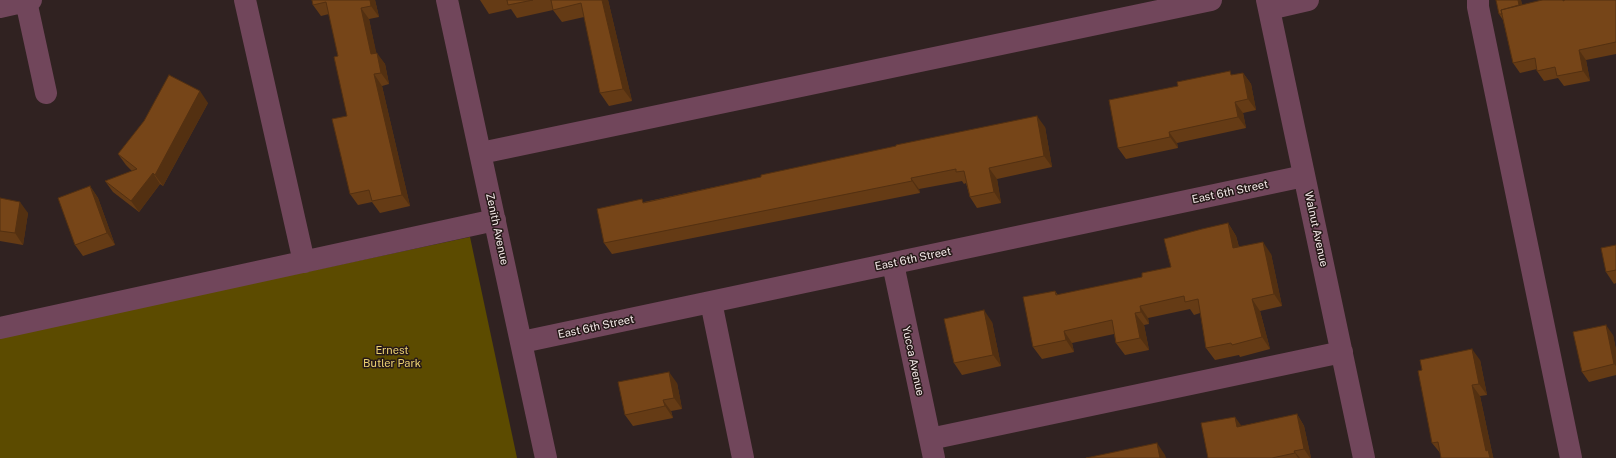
<!DOCTYPE html>
<style>
body{margin:0}
canvas{display:block;background:#302221}
</style>
<canvas width="1616" height="458"></canvas>
<script>
const c = document.querySelector('canvas').getContext('2d');
c.lineJoin = 'round';
function fillPath(path, color) { c.fillStyle = color; c.fill(path, 'evenodd'); }
const poly = rows => new Path2D(rows.map(r => 'M' + r).join(''));
function trace(path, color, width, dash) { c.strokeStyle = color; c.lineWidth = width; c.lineCap = dash ? 'butt' : 'round'; c.setLineDash(dash || []); c.stroke(path); }
function drawText(font, color, halo, rows, align = 'center') {
  c.font = font + ' "Public Sans",sans-serif'; c.lineWidth = 3; c.setLineDash([]); c.textBaseline = 'middle'; c.strokeStyle = halo; c.fillStyle = color; for (const [text, x, y, turn = 0] of rows) {
    c.save(); c.translate(x, y); c.rotate((+turn || 0) * Math.PI / 180); c.textAlign = isNaN(turn) ? turn : align; if (halo) c.strokeText(text, 0, 0); c.fillText(text, 0, 0); c.restore();
  }
}
fillPath(poly([
 [470,237,517,458,0,458,0,337]
]), '#5c4b00');
trace(poly([
 [245,0,304,262],
 [447,0,546,458],
 [1267,0,1364,458],
 [1478,0,1478,7,1571,458],
 [26,1,46,93],
 [0,7,31,0],
 [1269,9,1308,0],
 [481,153,1211,0],
 [893,264,934,458],
 [711,302,743,458],
 [0,328,495,220],
 [522,342,1304,176],
 [930,439,1342,352]
]), '#71465b', 22);
fillPath(poly([
 [312,0,375,0,379,17,369,19,376,53,385,64,389,84,382,86,410,206,380,213,372,202,358,205,350,194,347,116,338,56,329,14,321,16,313,5],
 [480,0,608,0,632,101,609,106,600,93,584,17,562,22,553,10,517,18,511,9,489,14],
 [1496,0,1521,0,1522,5,1616,0,1616,54,1586,60,1590,81,1564,86,1558,78,1544,81,1537,71,1537,69,1520,73,1513,63,1503,20,1499,14],
 [1243,73,1251,84,1256,110,1243,113,1246,128,1177,143,1178,148,1126,159,1118,148,1178,86],
 [208,103,163,186,160,184,139,212,113,192,105,181,132,171,126,165,118,154,144,121],
 [1045,127,1052,167,997,179,1001,203,977,208,970,197,966,183,964,184,962,181,919,189,920,193,612,254,604,243,644,202,761,177],
 [90,186,98,198,115,245,83,256,75,245],
 [0,198,28,213,23,245,0,241],
 [1228,223,1236,236,1239,247,1271,254,1282,306,1260,311,1270,349,1240,357,1239,355,1215,360,1206,348,1200,313,1194,315,1190,309,1148,318,1149,324,1144,325,1149,350,1125,355,1116,343,1114,334,1072,343,1074,352,1042,359,1033,347,1055,291,1058,295,1142,277,1171,267],
 [1616,245,1616,283,1614,284,1606,272],
 [992,322,1001,366,962,375,954,363],
 [1613,335,1616,350,1616,375,1589,382,1582,372],
 [1480,360,1487,395,1480,396,1493,457,1441,454,1432,443],
 [677,383,682,409,671,411,673,418,633,426,625,415],
 [1297,414,1304,426,1311,458,1208,458,1241,426]
]), '#653b15');
fillPath(poly([
 [370,0,375,0,379,17,371,6],
 [602,0,608,0,632,101,623,89],
 [1518,0,1521,0,1524,16,1520,10],
 [361,8,369,19,379,65,371,54],
 [1579,50,1586,60,1590,81,1583,71],
 [377,53,385,64,389,84,381,73],
 [1243,73,1251,84,1256,110,1248,99],
 [374,74,382,86,410,206,402,195],
 [200,91,208,103,163,186,155,175],
 [1235,102,1243,113,1246,128,1238,117],
 [1037,116,1045,127,1052,167,1044,156],
 [1169,132,1177,143,1178,148,1170,137],
 [989,168,997,179,1001,203,994,192],
 [153,173,160,184,139,212,131,201],
 [911,178,919,189,920,193,912,181],
 [90,186,98,198,115,245,107,233],
 [20,202,28,213,23,245,15,233],
 [1228,223,1236,236,1242,260,1233,248],
 [1263,242,1271,254,1282,306,1274,294],
 [1252,299,1260,311,1270,349,1262,337],
 [1140,306,1148,318,1149,324,1141,312],
 [984,310,992,322,1001,366,993,355],
 [1135,313,1144,325,1149,350,1140,338],
 [1606,325,1613,335,1616,350,1616,366,1614,364],
 [1064,331,1072,343,1074,352,1066,340],
 [1472,349,1480,360,1487,395,1479,384],
 [669,372,677,383,682,409,674,398],
 [1472,385,1480,396,1493,457,1494,458,1490,458,1486,451],
 [663,400,671,411,673,418,665,406],
 [1297,414,1304,426,1311,458,1310,458,1304,449],
 [1235,417,1243,428,1237,427],
 [1157,443,1165,455,1166,458,1160,458],
 [1294,451,1300,458,1298,458,1295,453]
]), '#533011');
const building = poly([
 [312,0,370,0,371,6,361,8,371,54,377,53,381,73,374,74,402,195,372,201,369,190,350,194,332,119,347,116,334,57,338,56,326,2,313,5,312,0],
 [507,0,533,0,508,5,507,0],
 [551,0,602,0,623,89,600,93,581,3,553,10,551,0],
 [1496,0,1518,0,1519,5,1501,10,1502,14,1499,14,1496,0],
 [1542,0,1563,0,1563,1,1565,0,1616,0,1616,42,1579,50,1583,71,1557,76,1555,67,1537,71,1535,58,1513,63,1501,10,1542,0],
 [1230,71,1231,75,1243,73,1248,99,1235,102,1238,117,1169,132,1170,137,1118,148,1109,100,1178,86,1177,82,1230,71],
 [169,75,200,91,155,175,153,173,131,201,105,181,137,169,118,154,144,121,169,75],
 [1037,116,1044,156,989,168,994,192,970,197,964,171,956,172,956,169,911,178,912,181,604,243,597,209,642,199,643,203,761,177,761,175,896,146,896,145,1037,116],
 [90,186,107,233,75,245,58,198,90,186],
 [0,198,20,202,15,233,0,231,0,198],
 [1228,223,1233,248,1263,242,1274,294,1252,299,1262,337,1232,345,1231,343,1206,348,1198,299,1185,302,1184,296,1140,306,1141,312,1135,313,1140,338,1116,343,1112,320,1064,331,1066,340,1033,347,1023,297,1055,291,1056,295,1142,277,1142,273,1171,267,1164,239,1202,229,1228,223],
 [1616,245,1616,270,1606,272,1601,248,1616,245],
 [984,310,993,355,954,363,944,319,984,310],
 [1606,325,1614,364,1582,372,1573,332,1606,325],
 [1472,349,1479,384,1472,385,1486,451,1488,450,1490,458,1441,458,1438,442,1432,443,1418,371,1422,370,1420,360,1472,349],
 [669,372,674,398,663,400,665,406,625,415,618,382,669,372],
 [1297,414,1304,449,1294,451,1295,453,1272,458,1208,458,1201,423,1235,417,1237,427,1297,414],
 [1157,443,1160,458,1086,458,1157,443]
]);
fillPath(building, '#764518');
trace(building, '#533011', 1);
drawText('11px', '#f5ebea', '#261918', [
 ["East 6th Street",1230,192,-12],
 ["Zenith Avenue",497,229,78],
 ["Walnut Avenue",1316,229,78],
 ["East 6th Street",913,259,-12],
 ["East 6th Street",596,327,-12],
 ["Yucca Avenue",913,361,78]
]);
drawText('11px', '#ebd071', '#261918', [
 ["Ernest",392,351],
 ["Butler Park",392,364]
]);
</script>
